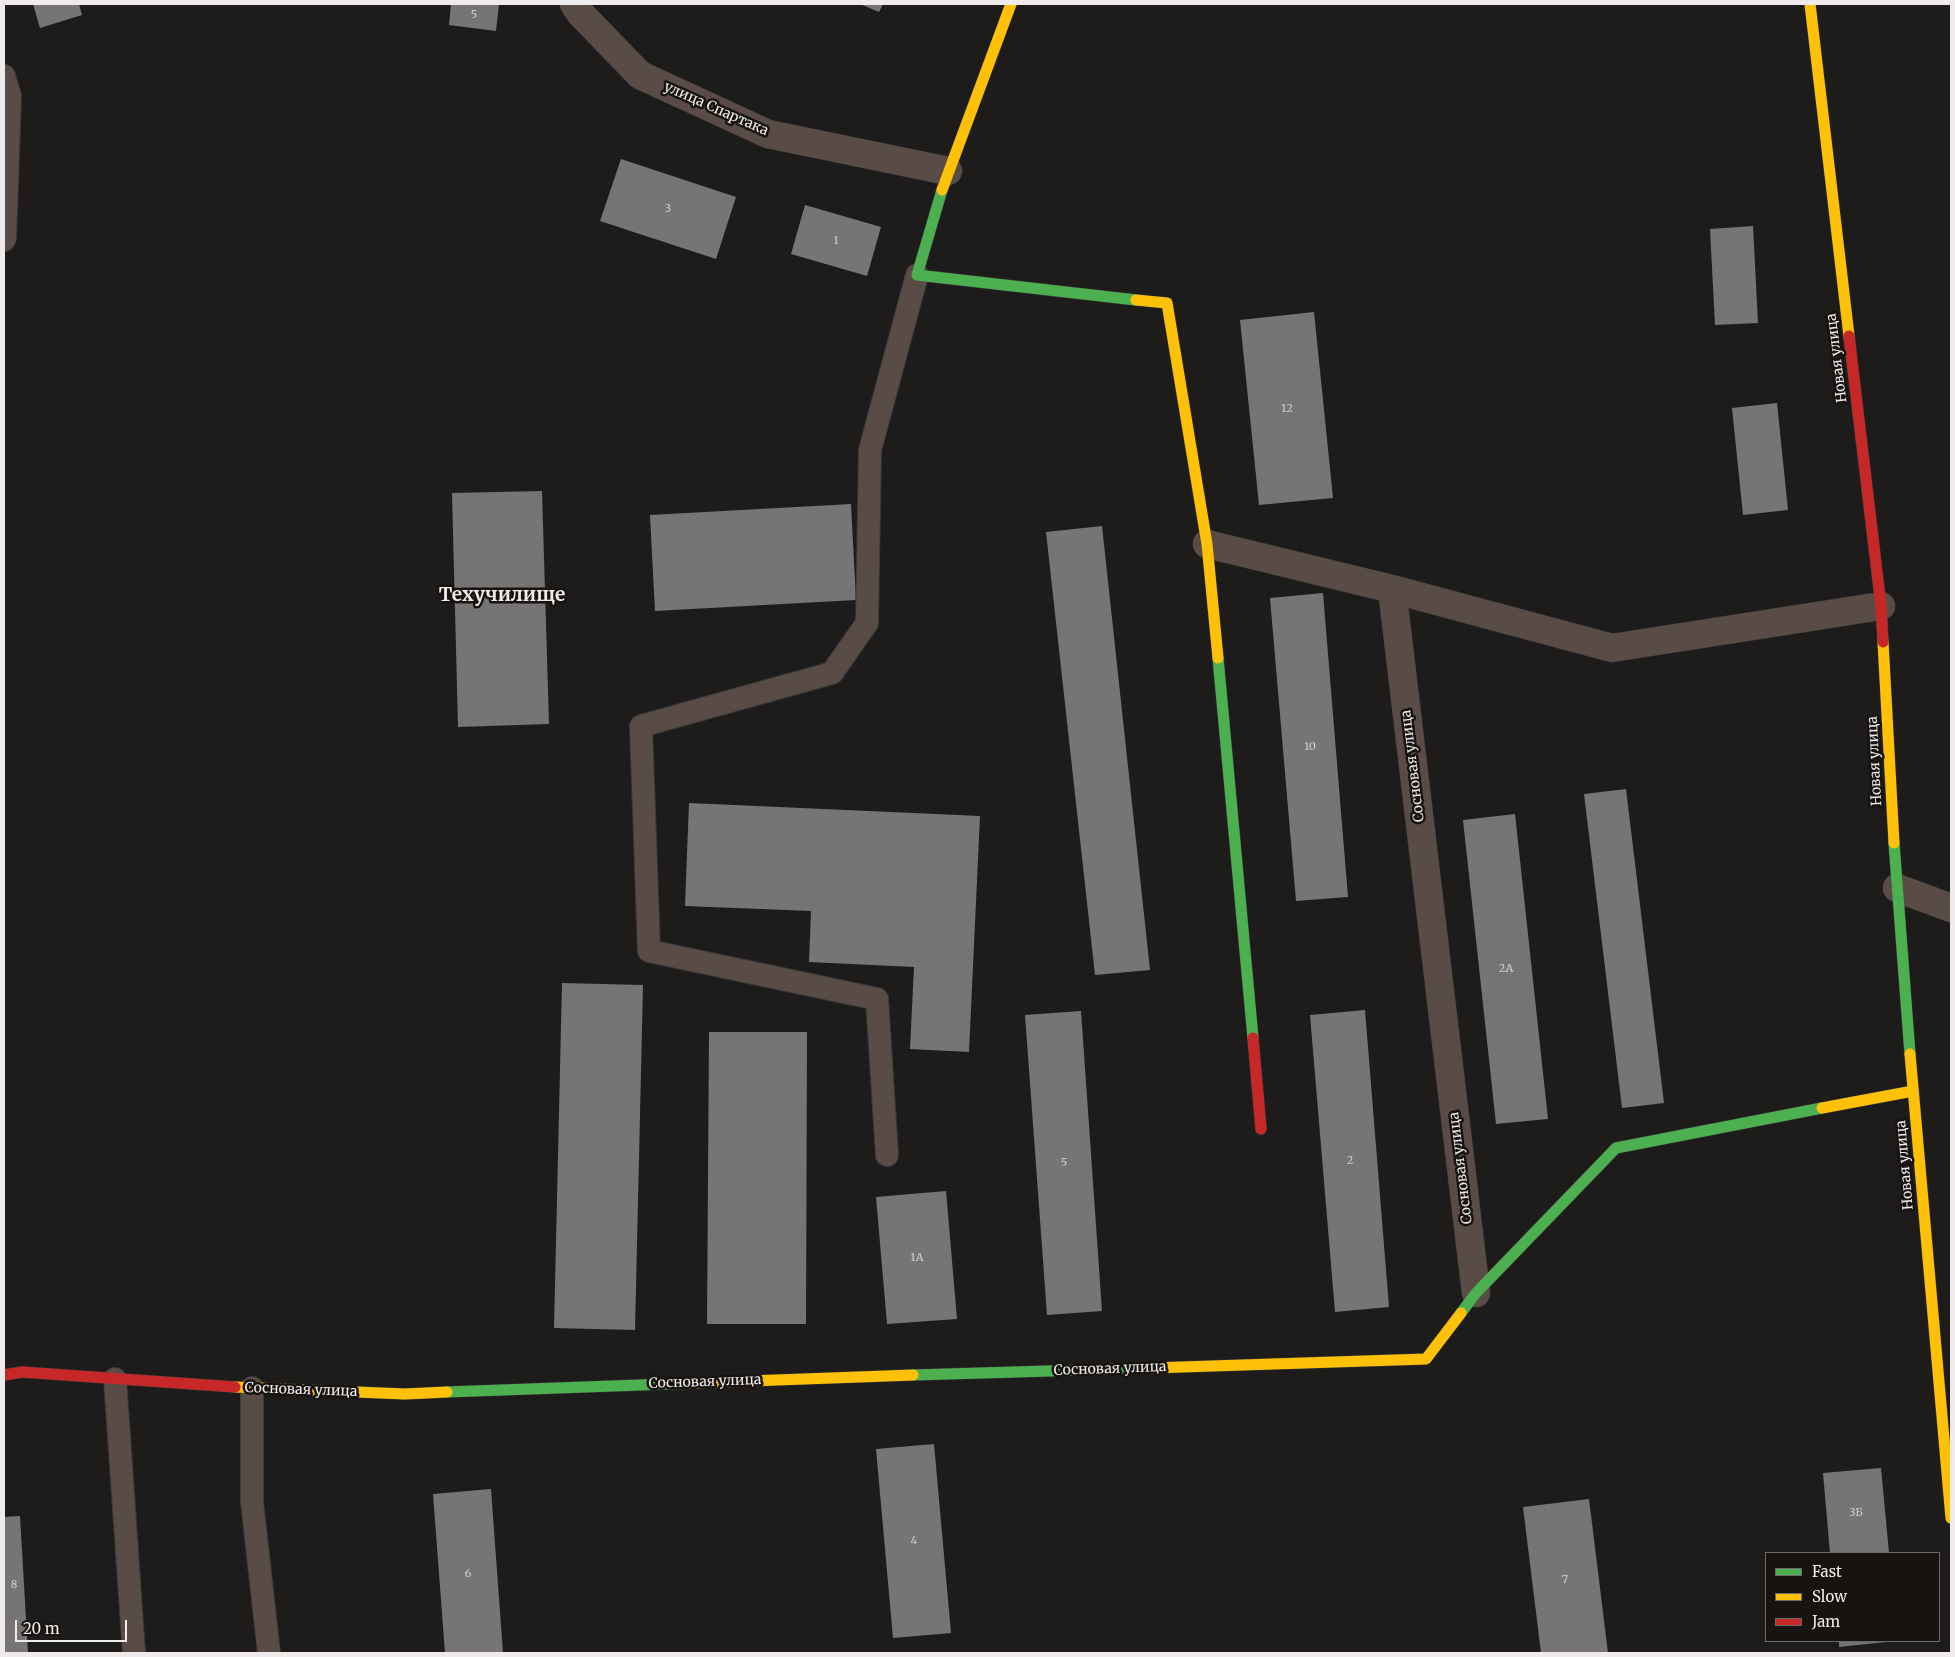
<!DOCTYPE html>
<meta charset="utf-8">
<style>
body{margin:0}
#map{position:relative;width:1955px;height:1657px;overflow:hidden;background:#1e1c1b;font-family:Merriweather,serif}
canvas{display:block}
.frame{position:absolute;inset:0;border:5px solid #eeebea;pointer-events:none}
.legend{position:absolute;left:1765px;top:1552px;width:175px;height:90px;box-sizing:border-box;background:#161311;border:1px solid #6c6968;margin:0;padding:6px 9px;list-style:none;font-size:15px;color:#eeebea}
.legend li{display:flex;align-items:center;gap:10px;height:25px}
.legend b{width:25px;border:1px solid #6c6968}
.scale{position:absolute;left:15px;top:1620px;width:112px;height:22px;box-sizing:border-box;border:2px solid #eeebea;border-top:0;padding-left:6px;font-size:15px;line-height:18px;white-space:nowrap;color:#eeebea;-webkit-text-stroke:4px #161311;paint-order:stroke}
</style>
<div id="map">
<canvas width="1955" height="1657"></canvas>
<div class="frame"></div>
<ul class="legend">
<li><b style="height:6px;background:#4caf50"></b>Fast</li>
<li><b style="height:6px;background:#ffc107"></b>Slow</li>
<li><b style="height:6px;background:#c62828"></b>Jam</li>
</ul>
<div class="scale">20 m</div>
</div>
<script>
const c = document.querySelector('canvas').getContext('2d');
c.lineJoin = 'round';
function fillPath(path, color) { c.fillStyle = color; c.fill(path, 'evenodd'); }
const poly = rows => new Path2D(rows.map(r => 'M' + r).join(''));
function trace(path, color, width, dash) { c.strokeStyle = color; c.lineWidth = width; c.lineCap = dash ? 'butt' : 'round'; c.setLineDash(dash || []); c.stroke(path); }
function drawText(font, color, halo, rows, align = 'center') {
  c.font = font + ' Merriweather,serif'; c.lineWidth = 5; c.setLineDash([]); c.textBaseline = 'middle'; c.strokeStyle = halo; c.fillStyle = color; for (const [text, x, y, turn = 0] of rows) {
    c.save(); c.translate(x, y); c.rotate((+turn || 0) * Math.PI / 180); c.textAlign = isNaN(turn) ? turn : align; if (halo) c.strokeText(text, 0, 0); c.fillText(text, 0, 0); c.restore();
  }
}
fillPath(poly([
 [33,4,79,4,82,15,40,28],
 [451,4,499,4,496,31,449,25],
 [860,4,883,4,879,12],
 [621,159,736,197,716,259,600,221],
 [805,205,881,227,867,276,791,254],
 [1753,226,1758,323,1715,325,1710,229],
 [1314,312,1333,498,1259,505,1240,320],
 [1777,403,1788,510,1743,515,1732,408],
 [542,491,549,724,458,727,452,493],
 [851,504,856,600,655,611,650,515],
 [1102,526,1150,970,1095,975,1046,532],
 [1323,593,1348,897,1296,901,1270,598],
 [1626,789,1664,1103,1622,1108,1584,794],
 [689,803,980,816,969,1052,910,1049,914,967,809,962,811,911,685,906],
 [1515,814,1548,1119,1496,1124,1463,820],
 [562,983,643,985,635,1330,554,1328],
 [1365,1010,1389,1307,1335,1312,1310,1015],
 [1081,1011,1102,1311,1047,1315,1025,1015],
 [709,1032,807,1032,806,1324,707,1324],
 [946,1191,957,1319,887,1324,876,1197],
 [934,1444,951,1633,893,1638,876,1449],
 [1881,1468,1889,1553,1830,1553,1823,1473],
 [491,1489,503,1653,445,1653,433,1494],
 [1589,1499,1608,1653,1541,1653,1523,1507],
 [20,1516,28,1653,4,1653,4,1517],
 [1839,1641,1886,1641,1886,1642,1839,1647]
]), '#777574');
const lane = poly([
 [4,76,10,96,5,238,4,240],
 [887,1155,877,999,649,951,641,726,832,673,867,623,870,450,917,275],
 [115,1379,134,1653],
 [252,1388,252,1502,269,1653]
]);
const street = poly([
 [574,4,580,13,640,75,768,134,948,171],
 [1207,544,1392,589,1612,648,1881,606],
 [1392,589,1476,1293],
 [1897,888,1951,908]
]);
const fast = poly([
 [942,190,917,275,1136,300],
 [1218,658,1253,1038],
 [1894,843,1910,1054],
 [1461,1313,1476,1293,1616,1148,1822,1108],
 [913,1375,1151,1368],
 [447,1392,695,1383]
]);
const slow = poly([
 [1810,4,1849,336],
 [942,190,1011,4],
 [1136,300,1167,303,1207,544,1218,658],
 [1883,642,1894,843],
 [1910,1054,1951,1518],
 [1822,1108,1913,1091],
 [1151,1368,1426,1359,1461,1313],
 [695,1383,913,1375],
 [235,1387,405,1394,447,1392]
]);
const jam = poly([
 [1849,336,1881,606,1883,642],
 [1253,1038,1261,1129],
 [4,1375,22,1372,235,1387]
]);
trace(lane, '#3a3939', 24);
trace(street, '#3a3939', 29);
trace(fast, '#3a3939', 12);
trace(slow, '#3a3939', 12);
trace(jam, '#3a3939', 12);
trace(lane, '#594c46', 22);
trace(street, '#594c46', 28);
trace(fast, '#4caf50', 11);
trace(slow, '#ffc107', 11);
trace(jam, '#c62828', 11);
drawText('11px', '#d0cecc', null, [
 ["5",474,15],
 ["3",668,209],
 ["1",836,241],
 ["12",1287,409],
 ["10",1310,747],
 ["2А",1506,969],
 ["2",1350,1161],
 ["5",1064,1163],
 ["1А",917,1258],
 ["3Б",1856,1513],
 ["4",914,1541],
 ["6",468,1574],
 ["7",1565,1580],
 ["8",14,1585]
]);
drawText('14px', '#eeebea', '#161311', [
 ["улица Спартака",716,109,24],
 ["Новая улица",1837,358,-97],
 ["Новая улица",1875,761,-93],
 ["Сосновая улица",1413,766,-97],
 ["Новая улица",1905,1165,-95],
 ["Сосновая улица",1461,1168,-97],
 ["Сосновая улица",1110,1369,-2],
 ["Сосновая улица",705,1382,-2],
 ["Сосновая улица",301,1390,2]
]);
drawText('bold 19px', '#eeebea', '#161311', [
 ["Техучилище",502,596]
]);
</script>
